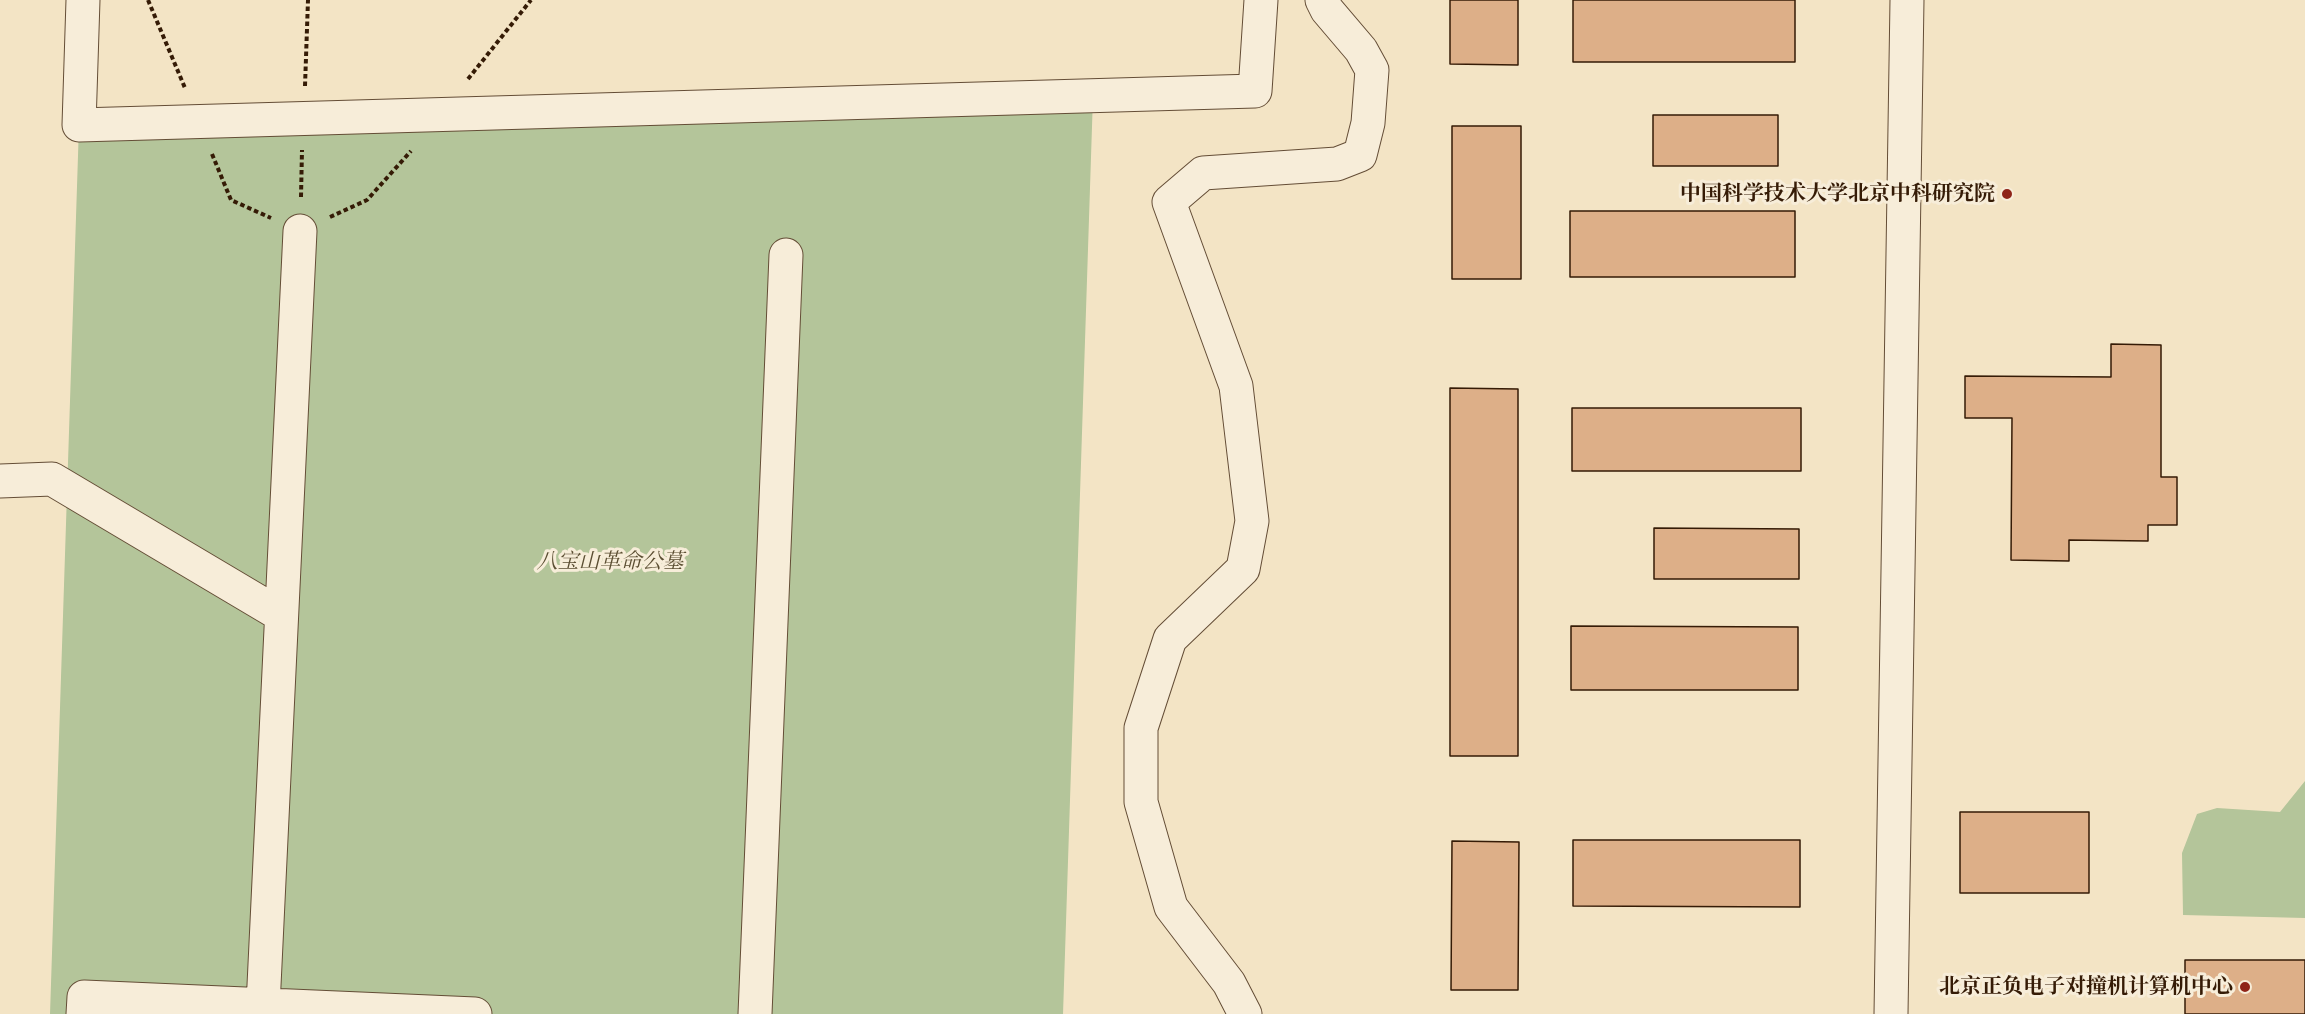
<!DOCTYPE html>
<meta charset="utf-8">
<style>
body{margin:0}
canvas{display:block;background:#f3e4c5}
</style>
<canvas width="2305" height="1014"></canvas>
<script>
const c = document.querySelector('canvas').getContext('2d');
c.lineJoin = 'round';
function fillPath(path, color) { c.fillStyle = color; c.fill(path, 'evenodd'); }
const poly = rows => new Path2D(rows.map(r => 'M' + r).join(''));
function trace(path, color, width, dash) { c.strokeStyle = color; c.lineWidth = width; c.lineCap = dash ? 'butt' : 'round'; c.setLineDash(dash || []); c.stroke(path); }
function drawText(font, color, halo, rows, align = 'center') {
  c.font = font + ' "EB Garamond","Noto Serif SC",serif'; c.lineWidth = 6; c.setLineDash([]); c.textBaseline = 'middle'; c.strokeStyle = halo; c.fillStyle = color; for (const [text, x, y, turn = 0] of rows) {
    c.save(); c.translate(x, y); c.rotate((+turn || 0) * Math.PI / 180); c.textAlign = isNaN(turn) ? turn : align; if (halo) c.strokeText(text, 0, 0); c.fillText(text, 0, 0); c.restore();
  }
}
fillPath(poly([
 [1093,96,1063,1014,50,1014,79,125],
 [2305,781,2305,918,2183,915,2182,853,2197,814,2217,808,2280,812]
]), '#b4c59a');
const building = poly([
 [1450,0,1518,0,1518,65,1450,64,1450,0],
 [1573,0,1795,0,1795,62,1573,62,1573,0],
 [1653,115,1778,115,1778,166,1653,166,1653,115],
 [1452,126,1521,126,1521,279,1452,279,1452,126],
 [1570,211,1795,211,1795,277,1570,277,1570,211],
 [2111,344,2161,345,2161,477,2177,477,2177,525,2148,525,2148,541,2069,540,2069,561,2011,560,2012,418,1965,418,1965,376,2111,377,2111,344],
 [1450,388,1518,389,1518,756,1450,756,1450,388],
 [1572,408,1801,408,1801,471,1572,471,1572,408],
 [1654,528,1799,529,1799,579,1654,579,1654,528],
 [1571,626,1798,627,1798,690,1571,690,1571,626],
 [1960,812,2089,812,2089,893,1960,893,1960,812],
 [1573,840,1800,840,1800,907,1573,906,1573,840],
 [1452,841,1519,842,1518,990,1451,990,1452,841],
 [2185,960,2305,960,2305,1014,2185,1014,2185,960]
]);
fillPath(building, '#ddaf88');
trace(building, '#351b06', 1.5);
const minor = poly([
 [83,0,79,125,1255,91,1261,0],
 [0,481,52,479,281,615],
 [263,1006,300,231],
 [83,1014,84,997,475,1014],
 [755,1014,786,255],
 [1245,1014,1229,983,1171,907,1141,802,1141,728,1170,639,1243,569,1252,521,1236,386,1169,202,1203,173,1337,164,1360,155,1368,123,1372,70,1361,50,1327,10,1322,0],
 [1891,1014,1907,0]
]);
trace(minor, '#644d36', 35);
trace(poly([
 [148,0,185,88],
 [468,79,531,0],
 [305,86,308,0],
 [212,154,231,200,271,218],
 [301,197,302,150],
 [330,217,367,200,411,151]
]), '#351b06', 4, [4.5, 3]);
trace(minor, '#f7edd9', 33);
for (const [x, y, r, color] of [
 [2007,194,6,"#8f2418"],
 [2245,987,6,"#8f2418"]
]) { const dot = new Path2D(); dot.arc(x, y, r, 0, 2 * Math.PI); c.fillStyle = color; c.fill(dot); trace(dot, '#f7edd9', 2); }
drawText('bold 21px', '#351b06', '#f7edd9', [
 ["中国科学技术大学北京中科研究院",1995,194],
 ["北京正负电子对撞机计算机中心",2233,987]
], 'right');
drawText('italic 21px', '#5b4e32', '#f7edd9', [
 ["八宝山革命公墓",610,562]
]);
</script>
